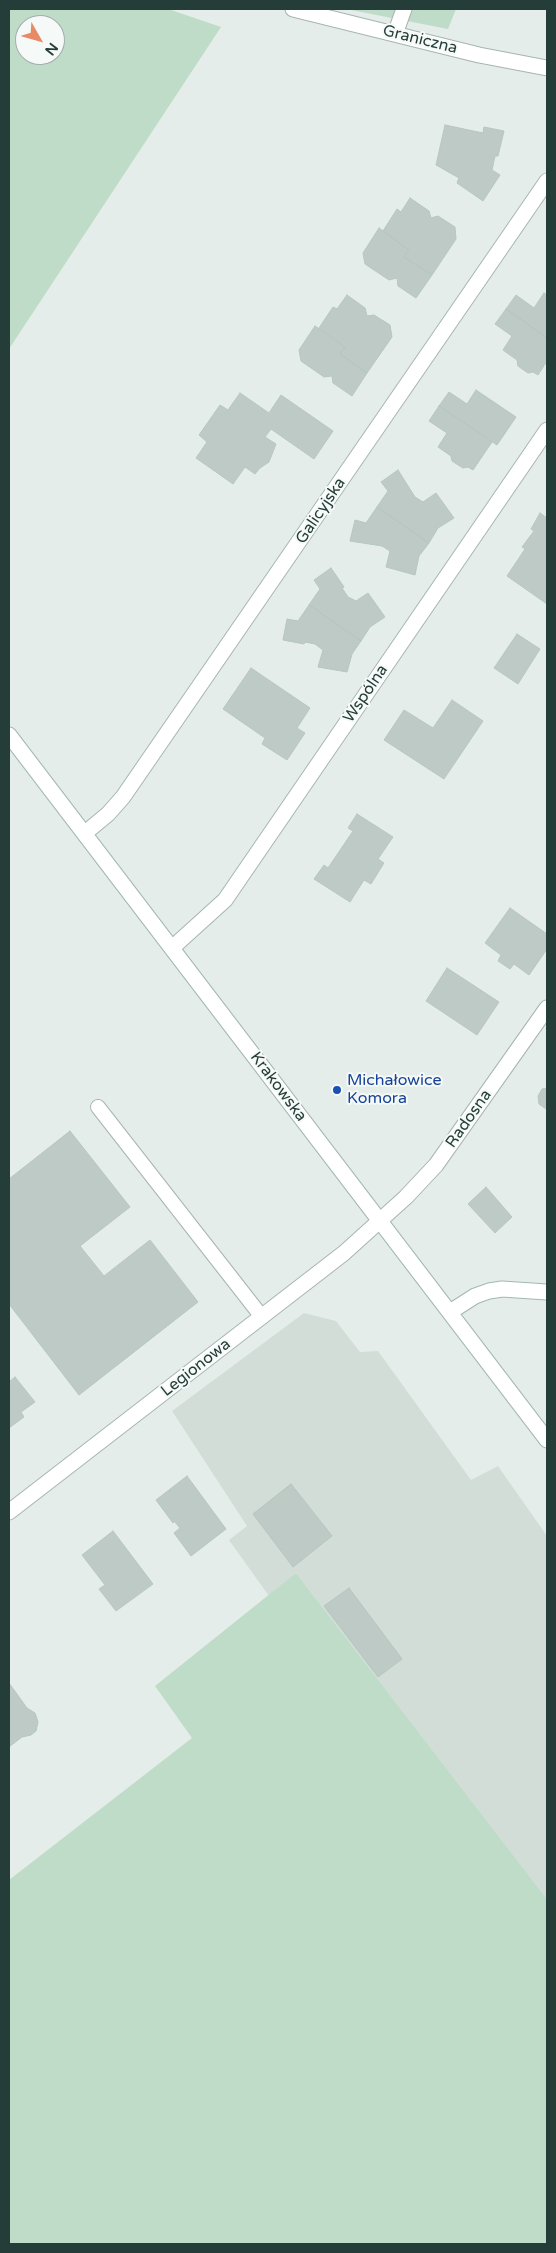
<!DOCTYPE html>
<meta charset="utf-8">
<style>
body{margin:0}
#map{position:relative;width:556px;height:2253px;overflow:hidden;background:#e4ede9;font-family:"Varela Round",sans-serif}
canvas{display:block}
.frame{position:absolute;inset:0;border:10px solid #253d38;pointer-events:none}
.north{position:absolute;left:15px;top:15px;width:50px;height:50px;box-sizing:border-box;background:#f5f9f7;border:1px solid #a2aeab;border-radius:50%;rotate:128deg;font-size:14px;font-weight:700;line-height:20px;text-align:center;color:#253d38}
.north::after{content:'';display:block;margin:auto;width:18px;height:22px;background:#e98a66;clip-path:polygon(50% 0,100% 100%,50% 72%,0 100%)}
</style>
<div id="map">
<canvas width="556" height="2253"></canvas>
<div class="frame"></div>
<div class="north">N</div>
</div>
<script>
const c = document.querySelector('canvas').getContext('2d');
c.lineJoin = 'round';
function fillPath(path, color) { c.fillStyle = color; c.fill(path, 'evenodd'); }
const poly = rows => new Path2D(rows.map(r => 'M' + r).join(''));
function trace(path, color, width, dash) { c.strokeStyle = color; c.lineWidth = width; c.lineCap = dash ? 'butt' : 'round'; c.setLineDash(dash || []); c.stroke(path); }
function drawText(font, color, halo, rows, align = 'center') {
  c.font = font + ' "Varela Round",sans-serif'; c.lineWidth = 4; c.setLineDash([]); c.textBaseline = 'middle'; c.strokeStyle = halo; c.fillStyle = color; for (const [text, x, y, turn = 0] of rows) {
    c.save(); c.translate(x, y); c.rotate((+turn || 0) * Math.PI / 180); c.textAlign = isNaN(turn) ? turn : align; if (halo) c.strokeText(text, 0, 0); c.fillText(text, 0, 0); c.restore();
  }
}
fillPath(poly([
 [304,1313,336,1321,360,1352,378,1351,471,1480,498,1466,547,1536,547,1899,296,1573,269,1596,229,1540,247,1526,172,1411]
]), '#d3ddd8');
fillPath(poly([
 [9,9,168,9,221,27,9,349],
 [25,25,55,25,55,55,25,55],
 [346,9,456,9,448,29],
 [296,1573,547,1899,547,2244,9,2244,9,1880,192,1738,155,1686]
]), '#bfdcc8');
const building = poly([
 [445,125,483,133,484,127,504,131,498,156,495,156,492,170,500,175,483,201,457,183,459,178,436,165,445,125],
 [410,198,429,211,431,218,438,216,455,227,456,239,432,275,404,257,409,250,383,231,397,209,401,212,410,198],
 [379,228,409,250,404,257,432,275,416,298,398,286,397,278,389,280,365,264,363,253,379,228],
 [544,293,547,295,547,338,506,309,516,295,534,308,544,293],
 [347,295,365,308,367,316,374,315,390,325,392,337,367,373,340,354,345,347,319,328,333,307,337,309,347,295],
 [506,309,547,338,547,361,538,375,533,372,528,373,518,366,517,360,503,350,512,336,495,324,506,309],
 [315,326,345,347,340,354,367,373,352,396,333,383,332,376,324,377,301,361,299,350,315,326],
 [476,390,516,417,497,445,439,406,449,392,467,404,476,390],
 [240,393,269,413,281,395,333,431,314,459,271,429,265,437,276,444,269,462,260,468,255,474,245,467,233,484,196,458,207,442,199,435,220,405,228,410,240,393],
 [439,406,492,442,473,470,468,467,463,468,452,461,451,456,438,447,447,433,429,421,439,406],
 [398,470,415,497,423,502,436,493,454,518,438,528,429,543,377,507,388,491,381,482,398,470],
 [377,507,429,543,419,556,415,575,386,567,390,551,382,546,350,541,355,520,366,523,377,507],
 [540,513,547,518,547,604,507,576,525,549,522,547,534,531,531,529,540,513],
 [331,568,344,587,342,588,348,597,356,601,368,593,385,617,370,627,361,641,309,605,320,589,314,580,331,568],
 [309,605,361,641,352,654,347,672,318,667,323,650,315,644,305,642,304,644,283,640,287,619,298,621,309,605],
 [517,634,540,649,518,684,494,668,517,634],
 [251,668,310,708,297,728,305,733,287,760,262,744,265,738,223,709,251,668],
 [452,700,483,721,444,779,384,740,404,710,433,728,452,700],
 [357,814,393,837,378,859,384,863,371,884,364,880,350,902,314,879,324,865,328,868,353,831,348,828,357,814],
 [510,908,547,934,547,949,529,975,514,964,510,969,498,961,501,955,485,943,510,908],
 [447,968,499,1002,477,1035,426,1001,447,968],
 [547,1088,547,1108,546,1109,539,1104,538,1096,542,1089,547,1088],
 [70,1131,130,1207,80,1246,104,1276,150,1240,198,1302,79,1395,9,1304,9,1179,70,1131],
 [486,1187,512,1217,495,1233,468,1204,486,1187],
 [15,1377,35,1402,21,1412,24,1417,9,1428,9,1382,15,1377],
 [187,1476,226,1529,191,1556,174,1533,180,1528,174,1521,173,1523,156,1500,187,1476],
 [291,1484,332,1536,293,1567,253,1514,291,1484],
 [113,1531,153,1584,116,1611,99,1589,105,1585,82,1555,113,1531],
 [349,1588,402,1659,378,1677,324,1606,349,1588],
 [9,1683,27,1708,35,1713,38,1722,36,1731,31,1735,22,1737,9,1747,9,1683]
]);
fillPath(building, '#bdcac5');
trace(building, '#b7c6c0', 1);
const lane = poly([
 [98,1107,262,1317]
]);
const street = poly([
 [293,9,479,55,547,68],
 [395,34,404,9],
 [85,833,108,814,123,797,547,181],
 [172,948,225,900,547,430],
 [9,1512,344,1253,406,1197,436,1165,547,1008]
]);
const secondary = poly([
 [9,735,547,1440],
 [450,1312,475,1296,489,1291,502,1289,547,1292]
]);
trace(lane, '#a7b5b0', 16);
trace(street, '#a7b5b0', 17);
trace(secondary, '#a3b8b1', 17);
trace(lane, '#fff', 14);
trace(street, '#fff', 15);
trace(secondary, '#fff', 15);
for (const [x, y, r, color] of [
 [337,1090,5,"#1a4fb4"]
]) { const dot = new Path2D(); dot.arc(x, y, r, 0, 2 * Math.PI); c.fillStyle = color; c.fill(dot); trace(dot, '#f5f9f7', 2); }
drawText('16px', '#253d38', '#f5f9f7', [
 ["Graniczna",420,40,14],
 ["Galicyjska",321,511,-56],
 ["Wspólna",366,694,-56],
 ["Krakowska",278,1087,53],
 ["Radosna",469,1119,-55],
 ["Legionowa",196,1368,-38]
]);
drawText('16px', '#164399', '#f5f9f7', [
 ["Michałowice",347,1081],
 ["Komora",347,1099]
], 'left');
</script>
